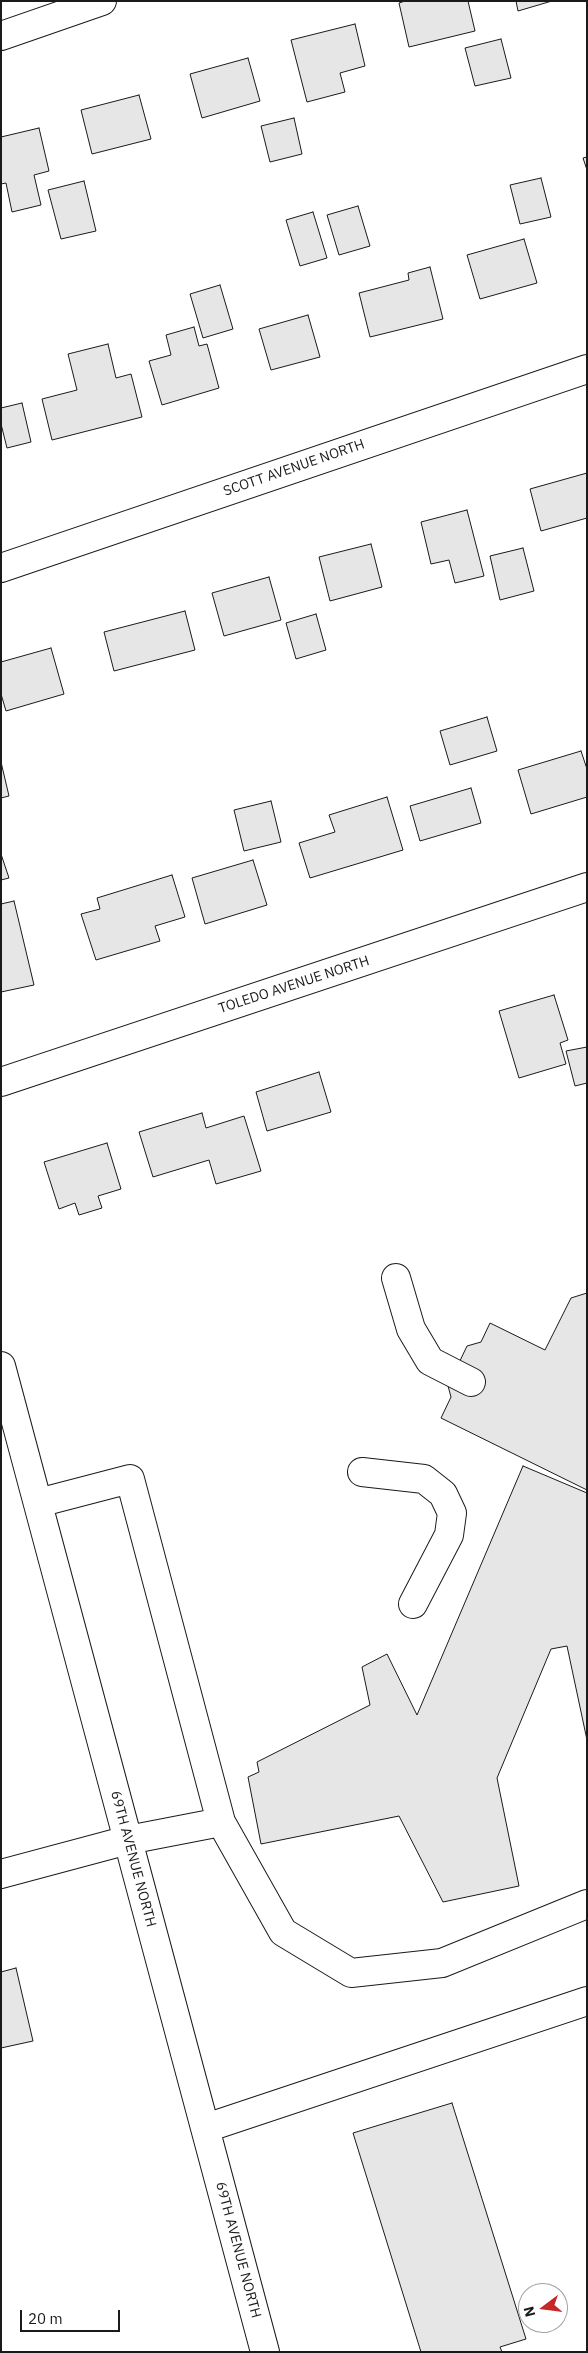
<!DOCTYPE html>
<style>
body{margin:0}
#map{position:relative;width:588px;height:2353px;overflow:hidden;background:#fff;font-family:"IBM Plex Sans",sans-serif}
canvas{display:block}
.frame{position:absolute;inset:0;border:2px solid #1a1a1a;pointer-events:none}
.north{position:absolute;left:518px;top:2283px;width:50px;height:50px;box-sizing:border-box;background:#fff;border:1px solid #a3a3a3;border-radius:50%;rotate:255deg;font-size:14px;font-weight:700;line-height:20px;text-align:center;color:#1a1a1a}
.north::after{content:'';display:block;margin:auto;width:18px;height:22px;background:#c62828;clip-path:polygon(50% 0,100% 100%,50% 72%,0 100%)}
.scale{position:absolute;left:20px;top:2310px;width:100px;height:22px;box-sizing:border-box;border:2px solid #1a1a1a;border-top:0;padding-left:6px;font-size:15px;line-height:18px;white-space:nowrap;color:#1a1a1a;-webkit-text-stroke:4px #fff;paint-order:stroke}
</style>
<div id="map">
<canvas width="588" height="2353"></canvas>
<div class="frame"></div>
<div class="north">N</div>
<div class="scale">20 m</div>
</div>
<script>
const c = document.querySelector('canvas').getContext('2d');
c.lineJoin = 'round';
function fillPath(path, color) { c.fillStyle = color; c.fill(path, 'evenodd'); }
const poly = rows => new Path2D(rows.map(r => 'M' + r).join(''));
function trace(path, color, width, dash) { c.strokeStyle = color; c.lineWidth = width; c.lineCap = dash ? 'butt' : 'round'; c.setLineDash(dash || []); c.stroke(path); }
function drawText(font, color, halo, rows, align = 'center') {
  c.font = font + ' "IBM Plex Sans",sans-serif'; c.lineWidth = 4; c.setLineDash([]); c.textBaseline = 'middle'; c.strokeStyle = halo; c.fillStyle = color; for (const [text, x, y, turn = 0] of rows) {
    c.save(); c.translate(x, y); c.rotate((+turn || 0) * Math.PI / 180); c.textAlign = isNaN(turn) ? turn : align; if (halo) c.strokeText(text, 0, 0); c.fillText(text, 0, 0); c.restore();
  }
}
const building = poly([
 [405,1,468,1,475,31,409,47,399,3,405,1],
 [516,1,552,1,518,11,516,1],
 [355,24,365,66,340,73,345,92,307,102,291,40,355,24],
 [501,39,511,78,475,86,465,48,501,39],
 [248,58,260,101,202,118,190,74,248,58],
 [139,95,151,139,92,154,81,110,139,95],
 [294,118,302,154,270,162,261,126,294,118],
 [39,128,49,171,34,175,41,205,12,212,6,183,1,184,1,137,39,128],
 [587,157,587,170,583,158,587,157],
 [541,178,551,217,520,224,510,185,541,178],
 [84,181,96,231,61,239,48,190,84,181],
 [358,206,370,246,339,255,327,215,358,206],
 [313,212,327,258,300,266,286,220,313,212],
 [524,239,537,283,480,299,467,255,524,239],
 [430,267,443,319,370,337,359,293,409,280,408,273,430,267],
 [220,285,233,329,203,338,190,294,220,285],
 [308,315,320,357,271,370,259,329,308,315],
 [194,327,199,346,207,344,219,388,162,405,149,361,171,355,166,335,194,327],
 [108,344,116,378,131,374,142,417,52,440,42,399,77,390,68,354,108,344],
 [22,403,31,442,7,448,1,424,1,408,22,403],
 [587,473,587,518,541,531,530,489,587,473],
 [467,510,484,576,455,583,449,560,431,564,421,522,467,510],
 [371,544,382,587,330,601,319,557,371,544],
 [523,548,534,591,500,600,490,556,523,548],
 [269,577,281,620,224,636,212,593,269,577],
 [185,611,195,650,114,671,104,632,185,611],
 [316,614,326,650,296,659,286,623,316,614],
 [51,648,64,694,6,711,1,694,1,662,51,648],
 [487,717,497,751,450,765,440,731,487,717],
 [581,751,587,769,587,797,531,814,518,770,581,751],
 [1,762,9,796,1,798,1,762],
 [471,788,481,823,420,841,410,806,471,788],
 [387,797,403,850,310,878,299,843,335,832,329,815,387,797],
 [271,801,281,842,244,851,234,810,271,801],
 [1,854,9,878,1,880,1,854],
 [253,860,267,905,205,924,192,878,253,860],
 [172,875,185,917,155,926,160,941,96,960,81,914,100,909,97,898,172,875],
 [14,901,34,985,1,992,1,904,14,901],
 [554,995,568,1040,560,1043,566,1064,519,1078,499,1011,554,995],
 [587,1047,587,1083,575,1086,566,1051,587,1047],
 [319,1072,331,1112,267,1131,256,1092,319,1072],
 [202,1113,206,1128,244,1116,261,1171,216,1184,209,1160,153,1177,139,1132,202,1113],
 [107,1143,121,1189,98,1196,102,1208,79,1215,75,1203,59,1209,44,1162,107,1143],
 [587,1293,587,1490,441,1418,451,1397,448,1386,467,1346,481,1342,490,1323,545,1350,571,1298,587,1293],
 [523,1466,587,1493,587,1740,567,1646,551,1649,497,1778,519,1886,443,1902,399,1816,261,1844,248,1777,259,1772,257,1762,370,1705,362,1667,387,1654,417,1715,523,1466],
 [16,1968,33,2041,1,2048,1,1972,16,1968],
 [452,2103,526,2339,500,2347,502,2352,421,2352,353,2133,452,2103]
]);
fillPath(building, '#e6e6e6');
trace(building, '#1a1a1a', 1);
const minor = poly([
 [1,36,102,1],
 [1,568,587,369],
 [1,1082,587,887],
 [396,1278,411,1329,430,1361,471,1382],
 [1,1366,265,2352],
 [362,1472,424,1479,443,1494,452,1513,449,1535,413,1604],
 [38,1503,130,1479,221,1822],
 [1,1874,128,1840,221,1822,283,1932,351,1973,442,1963,587,1904],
 [206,2128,587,2001]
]);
trace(minor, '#1a1a1a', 30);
trace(minor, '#fff', 28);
drawText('14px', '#1a1a1a', '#fff', [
 ["SCOTT AVENUE NORTH",294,468,-19],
 ["TOLEDO AVENUE NORTH",294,985,-18],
 ["69TH AVENUE NORTH",133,1859,75],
 ["69TH AVENUE NORTH",238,2250,75]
]);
</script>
